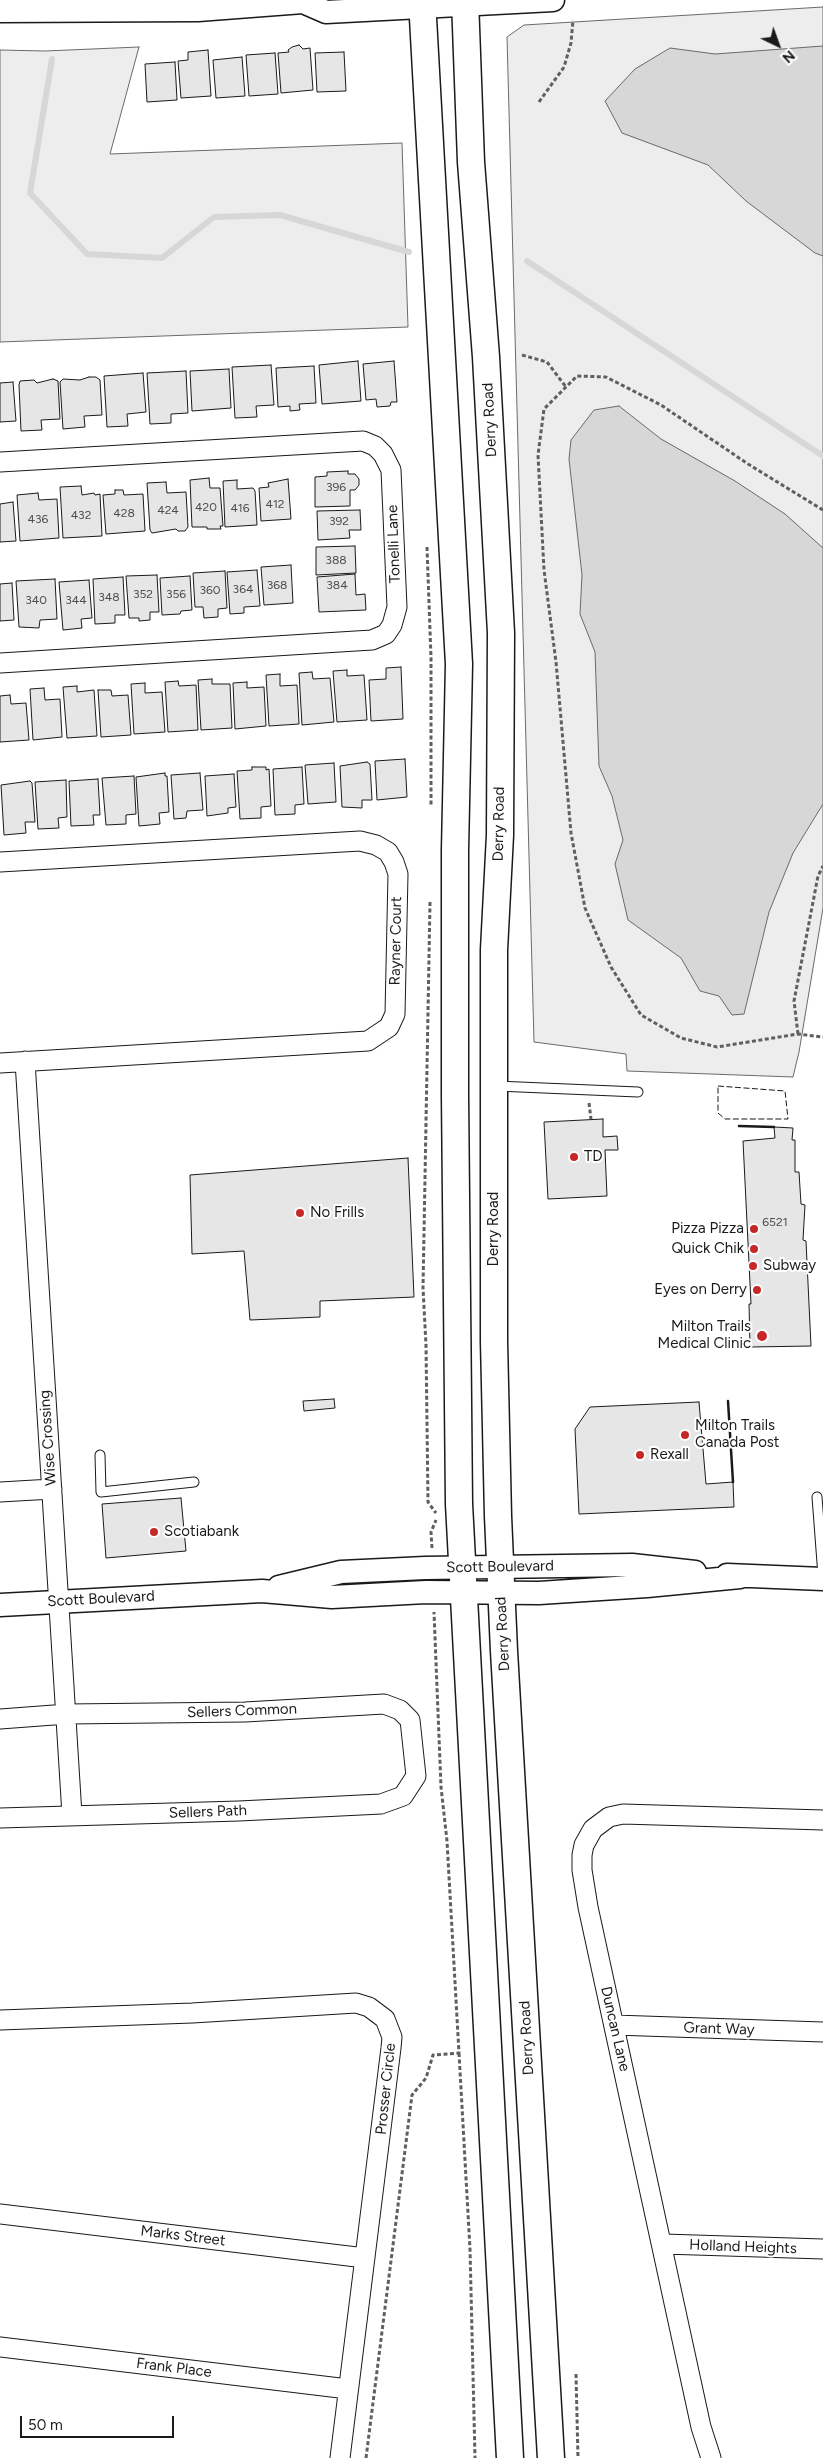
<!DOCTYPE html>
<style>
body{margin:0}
#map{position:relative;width:823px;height:2458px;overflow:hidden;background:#fff;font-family:Figtree,sans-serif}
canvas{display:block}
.north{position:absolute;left:753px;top:20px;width:50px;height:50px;-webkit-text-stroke:4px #fff;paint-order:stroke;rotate:138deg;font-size:14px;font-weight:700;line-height:20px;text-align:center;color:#1a1a1a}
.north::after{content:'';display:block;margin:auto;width:18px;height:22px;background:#1a1a1a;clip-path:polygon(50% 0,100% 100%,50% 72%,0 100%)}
.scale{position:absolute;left:20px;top:2416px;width:154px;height:22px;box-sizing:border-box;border:2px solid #1a1a1a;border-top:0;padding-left:6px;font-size:15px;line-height:18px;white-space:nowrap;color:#1a1a1a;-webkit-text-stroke:4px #fff;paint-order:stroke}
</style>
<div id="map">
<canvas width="823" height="2458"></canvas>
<div class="north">N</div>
<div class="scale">50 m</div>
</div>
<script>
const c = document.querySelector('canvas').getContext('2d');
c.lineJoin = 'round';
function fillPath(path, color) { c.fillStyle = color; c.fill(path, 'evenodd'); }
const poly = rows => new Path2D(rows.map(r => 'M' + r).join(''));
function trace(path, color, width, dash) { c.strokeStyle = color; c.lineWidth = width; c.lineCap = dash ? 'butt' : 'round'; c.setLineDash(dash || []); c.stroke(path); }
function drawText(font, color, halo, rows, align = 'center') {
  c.font = font + ' Figtree,sans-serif'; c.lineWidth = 4; c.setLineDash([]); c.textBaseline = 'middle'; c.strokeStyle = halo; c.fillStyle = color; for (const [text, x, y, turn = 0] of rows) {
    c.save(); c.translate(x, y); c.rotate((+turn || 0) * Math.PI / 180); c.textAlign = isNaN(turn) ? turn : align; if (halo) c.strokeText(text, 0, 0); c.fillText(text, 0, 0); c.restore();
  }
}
const green = poly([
 [823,7,823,908,799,1052,793,1077,627,1071,626,1054,534,1042,507,37,524,25,823,7],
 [139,47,110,154,402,143,408,327,0,342,0,50,45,51,139,47]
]);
fillPath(green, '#ededed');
trace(green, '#6a6a6a', 1);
const water = poly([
 [823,46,823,256,815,253,746,201,708,165,622,133,605,101,635,69,670,48,715,54,823,46],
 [619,406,661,439,735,481,785,514,823,548,823,804,793,853,769,912,744,1014,732,1015,719,996,700,991,681,958,628,920,615,864,623,840,612,796,599,766,595,652,580,614,582,575,569,459,571,440,594,410,619,406]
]);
fillPath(water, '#d7d7d7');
trace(water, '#6a6a6a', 1);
trace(poly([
 [52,59,30,193,87,254,162,258,214,217,280,215,409,252],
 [527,261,823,456]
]), '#d7d7d7', 6);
const building = poly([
 [299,45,303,49,310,48,313,90,281,93,278,53,289,52,288,50,292,47,299,45],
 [208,50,211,96,181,98,178,61,188,60,188,52,208,50],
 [344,52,346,91,317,92,315,53,344,52],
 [275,53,278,94,249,96,246,55,275,53],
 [242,57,245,96,216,98,213,60,242,57],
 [175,62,177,100,147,102,145,64,175,62],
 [358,361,361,401,322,404,319,365,358,361],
 [394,361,397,402,391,402,390,406,377,407,376,399,366,400,363,364,394,361],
 [271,365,274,405,256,406,257,417,235,418,232,367,271,365],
 [314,366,316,403,299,404,300,410,290,411,290,406,278,407,276,368,314,366],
 [229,369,231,408,192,411,190,371,229,369],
 [186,371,188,413,171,414,171,423,150,424,147,373,186,371],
 [143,373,146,412,127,414,128,426,107,427,104,376,143,373],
 [89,377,96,377,100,380,102,415,84,416,85,427,63,429,60,382,63,379,80,380,89,377],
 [53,379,58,381,60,419,41,420,42,430,21,431,19,385,20,381,34,380,37,383,53,379],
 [13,382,16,421,0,422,0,383,13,382],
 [348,471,348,474,355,474,359,479,359,485,355,490,350,490,350,506,315,507,315,477,327,476,327,472,348,471],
 [209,478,210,488,220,488,223,526,220,526,221,529,207,529,207,527,192,527,190,480,209,478],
 [288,479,291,519,261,521,259,488,269,487,268,483,288,479],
 [237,480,237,489,253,488,255,491,257,525,225,527,223,481,237,480],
 [166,482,167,493,186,492,188,527,185,531,178,531,176,529,152,533,150,530,147,483,166,482],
 [81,486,82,495,94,493,95,495,100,494,102,536,63,538,60,487,81,486],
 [115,490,123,490,124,495,143,494,145,531,106,534,103,495,115,494,115,490],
 [38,493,39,500,57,499,59,538,20,541,17,495,38,493],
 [13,502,16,541,0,542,0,504,13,502],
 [360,510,361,530,349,530,350,538,318,540,317,511,360,510],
 [355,546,356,573,316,575,316,547,355,546],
 [291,565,293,603,264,605,261,567,291,565],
 [257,570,260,606,244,607,244,613,230,614,227,572,257,570],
 [225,571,227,608,218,609,218,617,204,618,203,607,195,607,193,573,225,571],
 [355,574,356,595,365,594,366,610,319,612,317,577,355,574],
 [157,575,159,612,150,612,150,620,139,621,139,618,129,618,126,576,157,575],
 [190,576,192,610,181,611,180,614,162,615,160,578,190,576],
 [123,577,125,615,115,615,115,623,95,624,93,579,123,577],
 [55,579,57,619,40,620,39,628,19,627,16,581,55,579],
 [89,580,92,618,81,619,82,628,63,630,59,582,89,580],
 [12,583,14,620,0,621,0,584,12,583],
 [401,667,403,719,371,721,369,680,386,679,386,668,401,667],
 [347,670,347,676,364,675,367,720,337,722,333,671,347,670],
 [312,672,313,679,330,678,334,722,302,725,299,673,312,672],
 [280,674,280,686,297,685,299,724,269,726,266,675,280,674],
 [212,679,212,684,230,684,232,728,201,730,198,680,212,679],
 [178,681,179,686,196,685,198,730,168,732,165,682,178,681],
 [247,682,247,688,264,687,266,726,235,729,233,683,247,682],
 [145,683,145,693,162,692,165,732,134,734,131,684,145,683],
 [77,686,77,692,94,690,97,736,67,738,63,687,77,686],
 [44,688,45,700,60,699,62,737,33,740,30,689,44,688],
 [98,690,111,690,112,696,128,695,131,735,101,737,98,690],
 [10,695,11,704,26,703,29,740,0,742,0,696,10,695],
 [405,759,407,797,377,800,375,761,405,759],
 [367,762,370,764,372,800,362,800,362,808,342,807,340,766,367,762],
 [334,763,336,802,308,804,305,765,334,763],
 [252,767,266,767,266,770,269,769,271,806,261,807,261,818,240,819,237,771,252,770,252,767],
 [302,767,304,804,295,805,295,814,275,815,273,769,302,767],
 [165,773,165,776,167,776,169,812,159,813,160,824,139,826,136,777,165,773],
 [200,773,203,810,187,811,186,818,174,819,171,775,200,773],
 [234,774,236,807,228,808,228,813,207,816,205,776,234,774],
 [134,776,136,814,126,815,126,824,106,825,102,778,134,776],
 [98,779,100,815,93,815,94,825,71,826,69,781,98,779],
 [66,780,67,817,58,818,59,828,38,829,35,782,66,780],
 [30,781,32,783,35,822,25,822,26,833,4,835,1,785,30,781],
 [603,1119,603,1137,617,1136,618,1150,605,1150,607,1196,548,1199,544,1122,603,1119],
 [774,1127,793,1128,792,1140,795,1140,795,1172,799,1172,801,1204,805,1205,803,1240,806,1241,811,1346,750,1347,749,1304,751,1304,743,1141,775,1138,774,1127],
 [408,1158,414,1297,320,1301,320,1317,250,1320,244,1251,192,1254,190,1175,408,1158],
 [334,1399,335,1408,304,1411,303,1401,334,1399],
 [699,1402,706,1484,733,1482,734,1507,579,1514,575,1429,590,1407,699,1402],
 [181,1498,186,1551,106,1558,102,1504,181,1498]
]);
fillPath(building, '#e6e6e6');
trace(building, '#1a1a1a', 1);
const service = poly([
 [496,1086,638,1092],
 [100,1455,101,1492,194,1482],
 [817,1497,823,1576]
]);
const minor = poly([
 [0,462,363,441,375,446,383,454,391,470,397,607,392,625,386,634,372,640,0,663],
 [0,862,360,841,376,845,388,852,394,862,398,874,395,1014,389,1027,368,1041,0,1063],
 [25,1061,72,1815],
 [0,1492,52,1489],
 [0,1719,67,1714,245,1712,384,1704,400,1710,410,1720,416,1776,403,1796,381,1804,239,1811,0,1818],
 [0,2020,192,2013,356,2003,369,2007,385,2019,392,2037,391,2048,340,2458],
 [614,2025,823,2032],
 [0,2214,365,2258],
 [663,2244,823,2249],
 [0,2347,348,2389],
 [711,2458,701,2427,588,1907,582,1870,582,1855,584,1845,593,1829,609,1817,623,1814,823,1820]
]);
const tertiary = poly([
 [0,11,198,10,303,2,326,12,553,0],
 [727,1575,823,1579],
 [279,1587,341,1572,425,1568,632,1565,695,1572],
 [0,1605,262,1591,332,1597,426,1592,539,1593,647,1586,740,1577]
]);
const secondary = poly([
 [422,0,459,664,455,850,455,1095,459,1504,510,2458],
 [465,0,471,162,486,357,501,633,500,835,494,950,494,1341,498,1516,504,1651,551,2458]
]);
trace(service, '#1a1a1a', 11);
trace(minor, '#1a1a1a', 21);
trace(tertiary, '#1a1a1a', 25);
trace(secondary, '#1a1a1a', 29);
trace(poly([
 [539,102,564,67,571,43,573,20],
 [522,355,547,362,566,387],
 [823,510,748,464,661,405,606,377,577,376,544,409,538,455,544,570,556,662,571,833,585,908,611,967,641,1015,681,1038,717,1047,798,1034,823,1037],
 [427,547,431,658,431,806],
 [430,902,423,1288,426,1345,428,1502,436,1513],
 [798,1034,794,1001,818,876,823,866],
 [589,1103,591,1119],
 [432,1548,431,1532,436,1520],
 [459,2053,470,2249,475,2458],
 [576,2374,578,2458],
 [366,2458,412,2095,426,2078,433,2055,459,2053,447,1841,441,1787,434,1612]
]), '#5f5f5f', 3, [4, 2.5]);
trace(service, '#fff', 9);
trace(minor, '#fff', 19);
trace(tertiary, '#fff', 22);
trace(secondary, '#fff', 26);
trace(poly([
 [718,1086,785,1091,788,1119,725,1119,718,1113,718,1086]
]), '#1a1a1a', 1, [6, 2.5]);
trace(poly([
 [739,1126,774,1127],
 [728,1401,733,1482]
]), '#1a1a1a', 2.5);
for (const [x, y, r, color] of [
 [574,1157,5,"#c62828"],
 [300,1213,5,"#c62828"],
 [754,1229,5,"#c62828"],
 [754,1249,5,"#c62828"],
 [753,1266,5,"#c62828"],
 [757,1290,5,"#c62828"],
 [762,1336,6,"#c62828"],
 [685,1435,5,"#c62828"],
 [640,1455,5,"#c62828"],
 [154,1532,5,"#c62828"]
]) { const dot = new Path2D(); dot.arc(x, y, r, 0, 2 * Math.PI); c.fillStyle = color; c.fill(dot); trace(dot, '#fff', 2); }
drawText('12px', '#4d4d4d', null, [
 ["396",336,487],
 ["412",275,504],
 ["420",206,507],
 ["416",240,508],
 ["424",168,510],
 ["428",124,513],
 ["432",81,515],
 ["436",38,519],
 ["392",339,521],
 ["388",336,560],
 ["368",277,585],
 ["384",337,585],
 ["364",243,589],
 ["360",210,590],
 ["352",143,594],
 ["356",176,594],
 ["348",109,597],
 ["340",36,600],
 ["344",76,600],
 ["6521",775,1222]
]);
drawText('15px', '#1a1a1a', '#fff', [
 ["Derry Road",490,420,-93],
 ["Tonelli Lane",394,544,-92],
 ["Derry Road",499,824,-89],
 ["Rayner Court",396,941,-89],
 ["Derry Road",494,1229,-90],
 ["Wise Crossing",48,1438,-94],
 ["Scott Boulevard",500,1567,-1],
 ["Scott Boulevard",101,1599,-3],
 ["Derry Road",503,1634,-93],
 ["Sellers Common",242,1711,-2],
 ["Sellers Path",208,1812,-2],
 ["Duncan Lane",615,2029,77],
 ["Grant Way",719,2029,2],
 ["Derry Road",527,2038,-93],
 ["Prosser Circle",386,2089,-84],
 ["Marks Street",183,2236,7],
 ["Holland Heights",743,2247,2],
 ["Frank Place",174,2368,7]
]);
drawText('15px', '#1a1a1a', '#fff', [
 ["TD",584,1157],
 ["No Frills",310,1213],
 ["Pizza Pizza",744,1229,"right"],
 ["Quick Chik",744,1249,"right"],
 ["Subway",763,1266],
 ["Eyes on Derry",747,1290,"right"],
 ["Milton Trails",751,1327,"right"],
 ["Medical Clinic",751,1344,"right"],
 ["Milton Trails",695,1426],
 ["Canada Post",695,1443],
 ["Rexall",650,1455],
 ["Scotiabank",164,1532]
], 'left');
</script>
